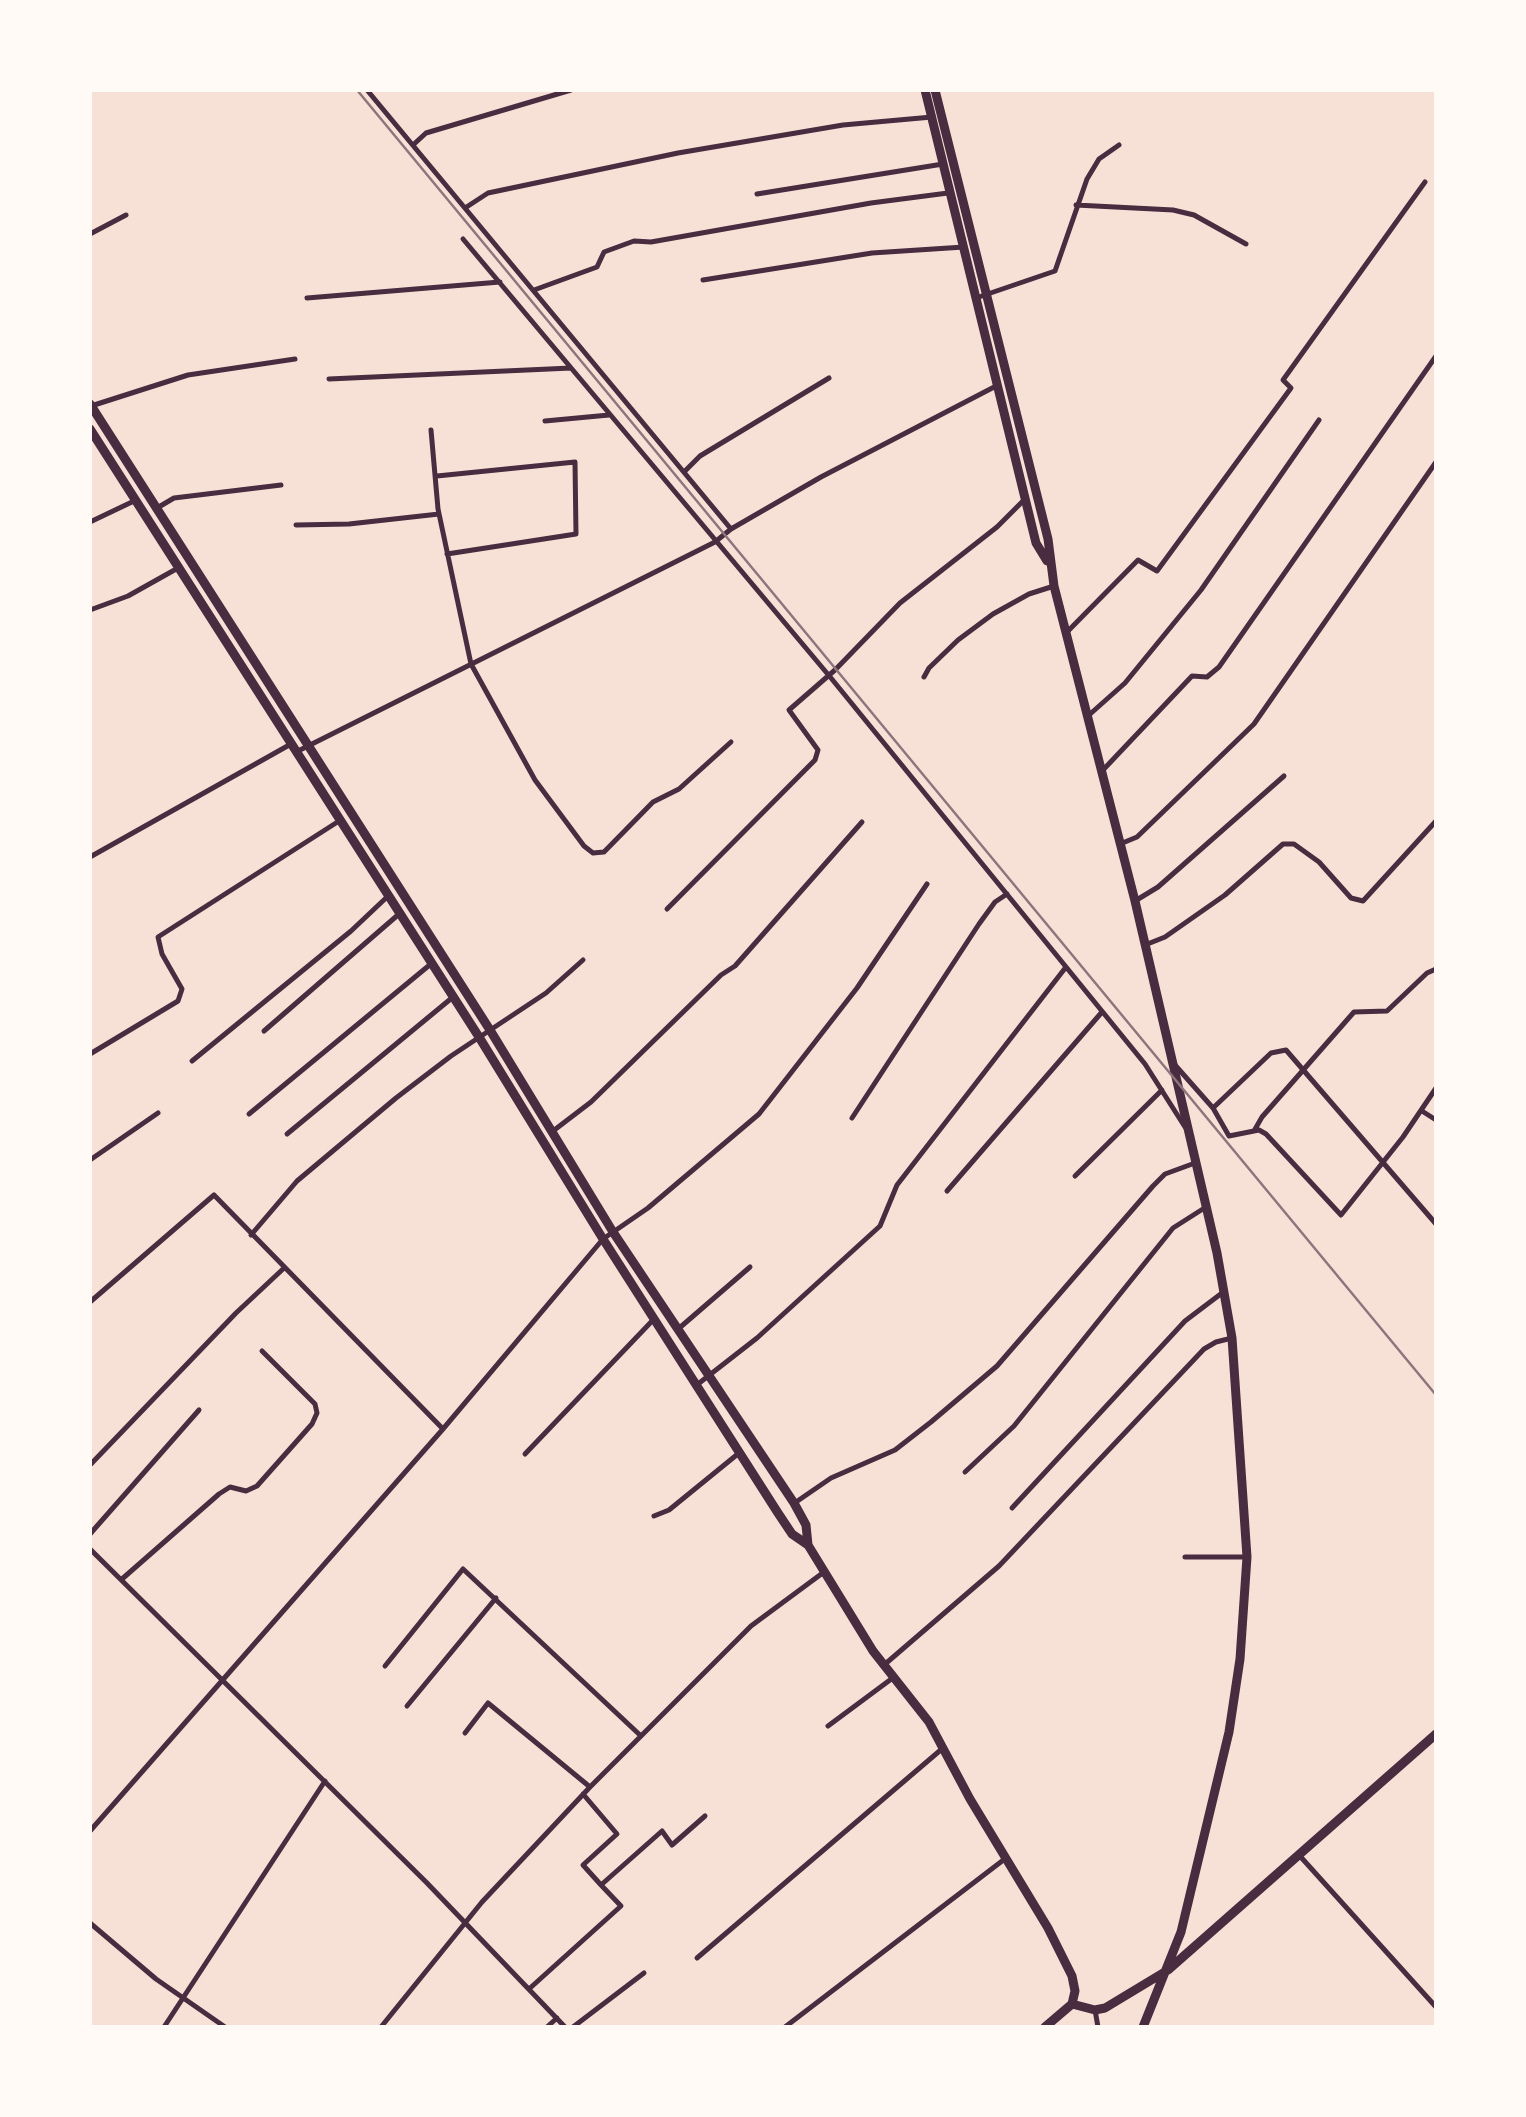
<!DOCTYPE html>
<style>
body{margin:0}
#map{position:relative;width:1526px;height:2117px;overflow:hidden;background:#f7e1d7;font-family:Cabin,sans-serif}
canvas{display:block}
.frame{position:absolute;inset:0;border:92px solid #fffaf5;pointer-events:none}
</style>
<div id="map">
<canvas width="1526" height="2117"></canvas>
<div class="frame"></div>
</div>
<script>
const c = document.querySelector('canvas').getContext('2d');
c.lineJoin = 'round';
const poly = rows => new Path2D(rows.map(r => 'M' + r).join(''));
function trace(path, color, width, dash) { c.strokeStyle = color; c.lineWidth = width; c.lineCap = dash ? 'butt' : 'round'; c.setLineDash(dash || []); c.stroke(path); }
trace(poly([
 [367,90,731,529],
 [413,145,426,133,571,90],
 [757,194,943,164],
 [1076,205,1173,210,1194,215,1246,244],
 [465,208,488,193,678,153,843,125,932,117],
 [90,234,126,215],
 [463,239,831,678,1145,1064,1185,1127],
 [703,280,872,253,964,247],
 [534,290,597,267,604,252,634,241,651,242,871,203,948,193],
 [307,298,500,282],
 [976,298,1055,271,1087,179,1099,159,1119,145],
 [329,379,571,368],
 [91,406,188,375,295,359],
 [545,421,609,415],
 [431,430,438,509,471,664,535,780,584,846,593,853,604,852,653,802,679,789,731,742],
 [684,472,700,456,829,378],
 [437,476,575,462,576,534,447,554],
 [157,508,174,498,281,485],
 [90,522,134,501],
 [296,525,349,524,439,514],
 [90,610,128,596,178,568],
 [1068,631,1138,560,1157,571,1291,388,1283,380,1425,182],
 [924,677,929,668,958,640,993,614,1029,594,1054,586],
 [1089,715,1125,683,1201,590,1319,420],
 [296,752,715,542,731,529,821,477,998,385],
 [1103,770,1192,676,1207,677,1219,667,1436,356],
 [1120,844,1137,837,1254,724,1436,462],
 [90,857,291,744],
 [1135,901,1158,887,1284,776],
 [667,909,815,760,818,750,789,710,835,670,900,603,997,527,1025,499],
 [1145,945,1165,937,1225,895,1283,844,1294,844,1319,862,1351,898,1363,901,1436,821],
 [264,1031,399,914],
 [90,1054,178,1001,182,989,162,954,158,937,339,821],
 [192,1061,351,931,387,897],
 [1175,1065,1213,1108,1229,1136,1259,1130,1266,1134,1341,1215,1403,1137,1436,1088],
 [1213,1108,1271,1053,1286,1050,1436,1224],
 [1422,1111,1436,1120],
 [249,1114,432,963],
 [852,1118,979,924,995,902,1007,894],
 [553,1131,591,1102,721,975,735,966,862,822],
 [1254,1131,1262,1117,1354,1012,1387,1011,1427,973,1436,969],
 [287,1134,453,997],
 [90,1160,158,1113],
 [1075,1176,1162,1090],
 [947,1191,1102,1012],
 [251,1235,297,1181,396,1098,451,1056,546,993,583,960],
 [90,1302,214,1195,443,1429],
 [677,1330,750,1267],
 [698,1384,757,1338,880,1226,897,1185,1066,967],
 [525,1454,653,1320],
 [90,1465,236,1313,283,1269],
 [965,1472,1014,1426,1173,1228,1206,1207],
 [796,1502,831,1478,895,1450,931,1422,997,1366,1153,1186,1165,1174,1195,1163],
 [1012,1508,1185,1321,1222,1293],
 [654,1516,669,1510,739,1453],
 [90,1534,199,1410],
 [90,1549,427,1883,565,2027],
 [1185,1557,1247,1557],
 [122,1579,219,1494,230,1487,246,1491,257,1486,312,1424,317,1413,315,1404,262,1351],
 [884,1665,999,1566,1204,1349,1216,1342,1232,1338],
 [385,1666,463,1569,641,1736],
 [407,1706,496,1598],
 [828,1726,894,1677],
 [465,1733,488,1703,590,1787],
 [583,1794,617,1834,583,1865,601,1885],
 [90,1831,443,1429,603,1239,648,1208,759,1114,857,988,927,884],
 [1299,1855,1436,2007],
 [90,1923,156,1979,225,2027],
 [697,1958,943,1748],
 [529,1989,621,1906,601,1885,662,1831,672,1845,705,1816],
 [1095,2010,1098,2027],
 [164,2027,325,1781],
 [381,2027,482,1902,590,1787,751,1626,824,1572],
 [547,2027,557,2018],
 [573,2027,644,1973],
 [785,2027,1006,1858]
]), '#4a2c40', 5);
trace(poly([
 [925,90,1036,543,1047,561],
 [935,90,1048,539,1054,586,1135,901,1217,1253,1232,1338,1247,1557,1240,1659,1229,1732,1181,1932,1143,2027],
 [90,404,490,1030,613,1232,794,1503,806,1525,808,1545],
 [90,429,479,1037,603,1239,778,1513,792,1534,808,1545,873,1651,929,1722,970,1799,1048,1928,1072,1976,1075,1991,1072,2004,1045,2027],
 [1072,2004,1095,2010,1105,2008,1168,1970,1436,1734]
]), '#4a2c40', 9);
trace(poly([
 [357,90,1436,1395]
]), '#8f747c', 2.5);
</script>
